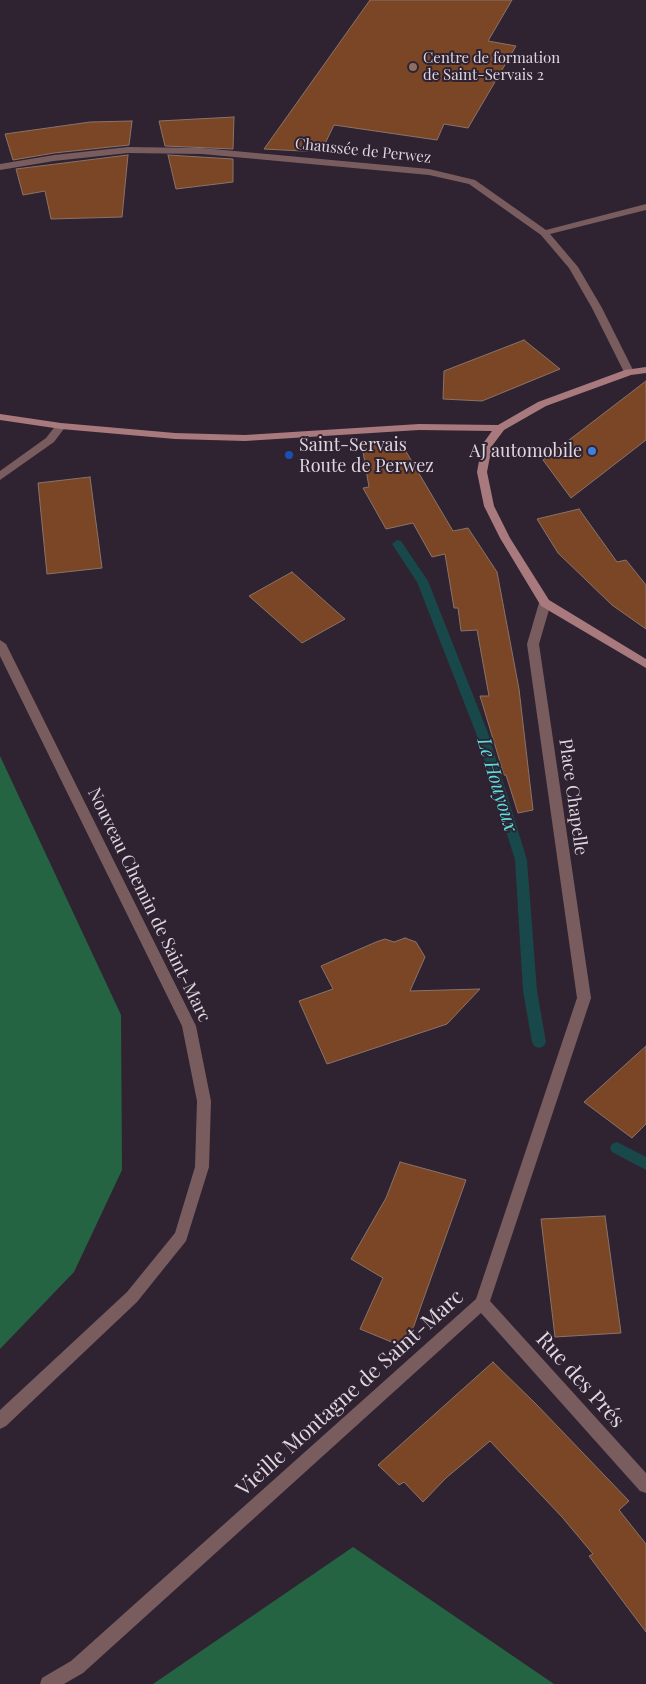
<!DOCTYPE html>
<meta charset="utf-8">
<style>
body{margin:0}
canvas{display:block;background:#2f2231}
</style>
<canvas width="646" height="1684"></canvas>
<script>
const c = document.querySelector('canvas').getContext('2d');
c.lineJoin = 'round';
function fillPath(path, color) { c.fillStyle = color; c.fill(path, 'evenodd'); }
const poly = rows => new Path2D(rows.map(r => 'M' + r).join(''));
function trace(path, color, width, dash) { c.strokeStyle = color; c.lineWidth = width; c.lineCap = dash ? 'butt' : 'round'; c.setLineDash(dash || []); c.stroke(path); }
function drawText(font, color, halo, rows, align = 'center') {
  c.font = font + ' "Playfair Display",serif'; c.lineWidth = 4; c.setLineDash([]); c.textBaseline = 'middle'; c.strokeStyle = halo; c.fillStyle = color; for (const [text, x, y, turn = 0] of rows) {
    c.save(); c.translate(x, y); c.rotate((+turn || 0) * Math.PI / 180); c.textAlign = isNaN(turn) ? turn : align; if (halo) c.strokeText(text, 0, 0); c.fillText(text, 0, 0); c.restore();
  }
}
fillPath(poly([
 [0,756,121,1015,122,1170,74,1272,0,1349],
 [353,1547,554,1684,153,1684]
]), '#256442');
fillPath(poly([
 [397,540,401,541,428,581,488,733,527,860,537,991,546,1042,544,1046,539,1048,534,1046,532,1042,523,991,515,860,476,733,417,582,392,544,397,540],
 [617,1142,646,1157,646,1170,612,1152,610,1148,612,1144,617,1142]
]), '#184849');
const building = poly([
 [370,0,512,0,488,41,516,46,468,128,444,124,437,140,334,125,321,152,264,149,370,0],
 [234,117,233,149,165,146,159,121,234,117],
 [132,121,129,145,54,153,13,160,5,134,90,122,132,121],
 [128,155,122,217,51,219,45,191,23,195,16,169,128,155],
 [168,155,233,159,233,182,176,189,168,155],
 [524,340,560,369,482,401,443,399,444,371,524,340],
 [646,381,646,440,571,498,543,460,646,381],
 [401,443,453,531,468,528,497,572,519,689,533,810,518,813,506,775,504,775,480,696,489,696,477,630,461,631,458,608,454,608,445,554,432,557,413,523,386,529,363,488,369,487,362,446,401,443],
 [90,477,102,568,47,574,38,483,90,477],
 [579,509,617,562,626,560,646,585,646,629,612,605,558,553,537,519,579,509],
 [292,572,345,619,302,643,249,596,292,572],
 [405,938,416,942,425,957,410,991,480,989,447,1024,327,1064,299,1001,333,989,321,966,376,942,385,939,394,942,405,938],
 [646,1046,646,1124,632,1138,584,1102,646,1046],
 [400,1162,466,1180,406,1348,360,1329,383,1278,351,1259,386,1198,400,1162],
 [605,1216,621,1333,555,1337,541,1219,605,1216],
 [493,1362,536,1404,629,1501,619,1510,646,1544,646,1632,589,1556,593,1554,562,1517,490,1441,446,1478,423,1502,404,1482,399,1485,378,1465,493,1362]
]);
fillPath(building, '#7b4626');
trace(building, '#897368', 1);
fillPath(poly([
 [128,147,202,148,429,169,475,180,546,230,646,204,646,210,550,234,578,267,602,308,634,372,629,375,625,374,592,308,569,268,541,235,469,184,429,175,202,154,128,153,54,161,0,170,0,164,54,155,128,147],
 [61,423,66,426,54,442,0,480,0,471,46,438,57,424,61,423],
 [545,599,551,603,539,644,591,998,490,1301,646,1473,646,1493,640,1491,481,1313,83,1673,64,1684,40,1684,42,1678,71,1661,476,1299,577,998,527,644,539,603,545,599],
 [0,640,6,644,196,1026,211,1101,209,1167,186,1241,137,1302,6,1426,0,1429,0,1410,127,1292,175,1233,195,1167,197,1101,182,1026,0,656,0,640]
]), '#795c5e');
fillPath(poly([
 [646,367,646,373,631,375,546,406,504,430,492,446,487,472,494,506,510,538,549,600,646,659,646,668,541,606,500,538,484,506,477,472,482,445,492,431,419,430,245,441,175,439,61,429,0,420,0,414,61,423,175,433,245,435,419,424,498,425,538,402,625,370,646,367]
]), '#a8797d');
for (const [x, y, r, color] of [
 [413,67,5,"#8d6e63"],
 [592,451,5,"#3f7fe0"],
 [289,455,5,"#1a4fb4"]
]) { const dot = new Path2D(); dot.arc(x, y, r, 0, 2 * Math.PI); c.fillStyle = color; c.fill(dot); trace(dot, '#2f2231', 2); }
drawText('15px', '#dfd7e0', '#2f2231', [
 ["Centre de formation",423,58],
 ["de Saint-Servais 2",423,75]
], 'left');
drawText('15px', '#dfd7e0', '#2f2231', [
 ["Chaussée de Perwez",363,151,6]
]);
drawText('18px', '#dfd7e0', '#2f2231', [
 ["Saint-Servais",299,445],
 ["Route de Perwez",299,466],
 ["AJ automobile",582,451,"right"]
], 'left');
drawText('18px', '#dfd7e0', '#2f2231', [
 ["Place Chapelle",573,797,82],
 ["Nouveau Chemin de Saint-Marc",149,905,64]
]);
drawText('italic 19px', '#59e0e2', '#2f2231', [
 ["Le Houyoux",497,785,73]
]);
drawText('21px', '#dfd7e0', '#2f2231', [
 ["Rue des Prés",580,1380,48],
 ["Vieille Montagne de Saint-Marc",350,1393,-42]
]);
</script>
